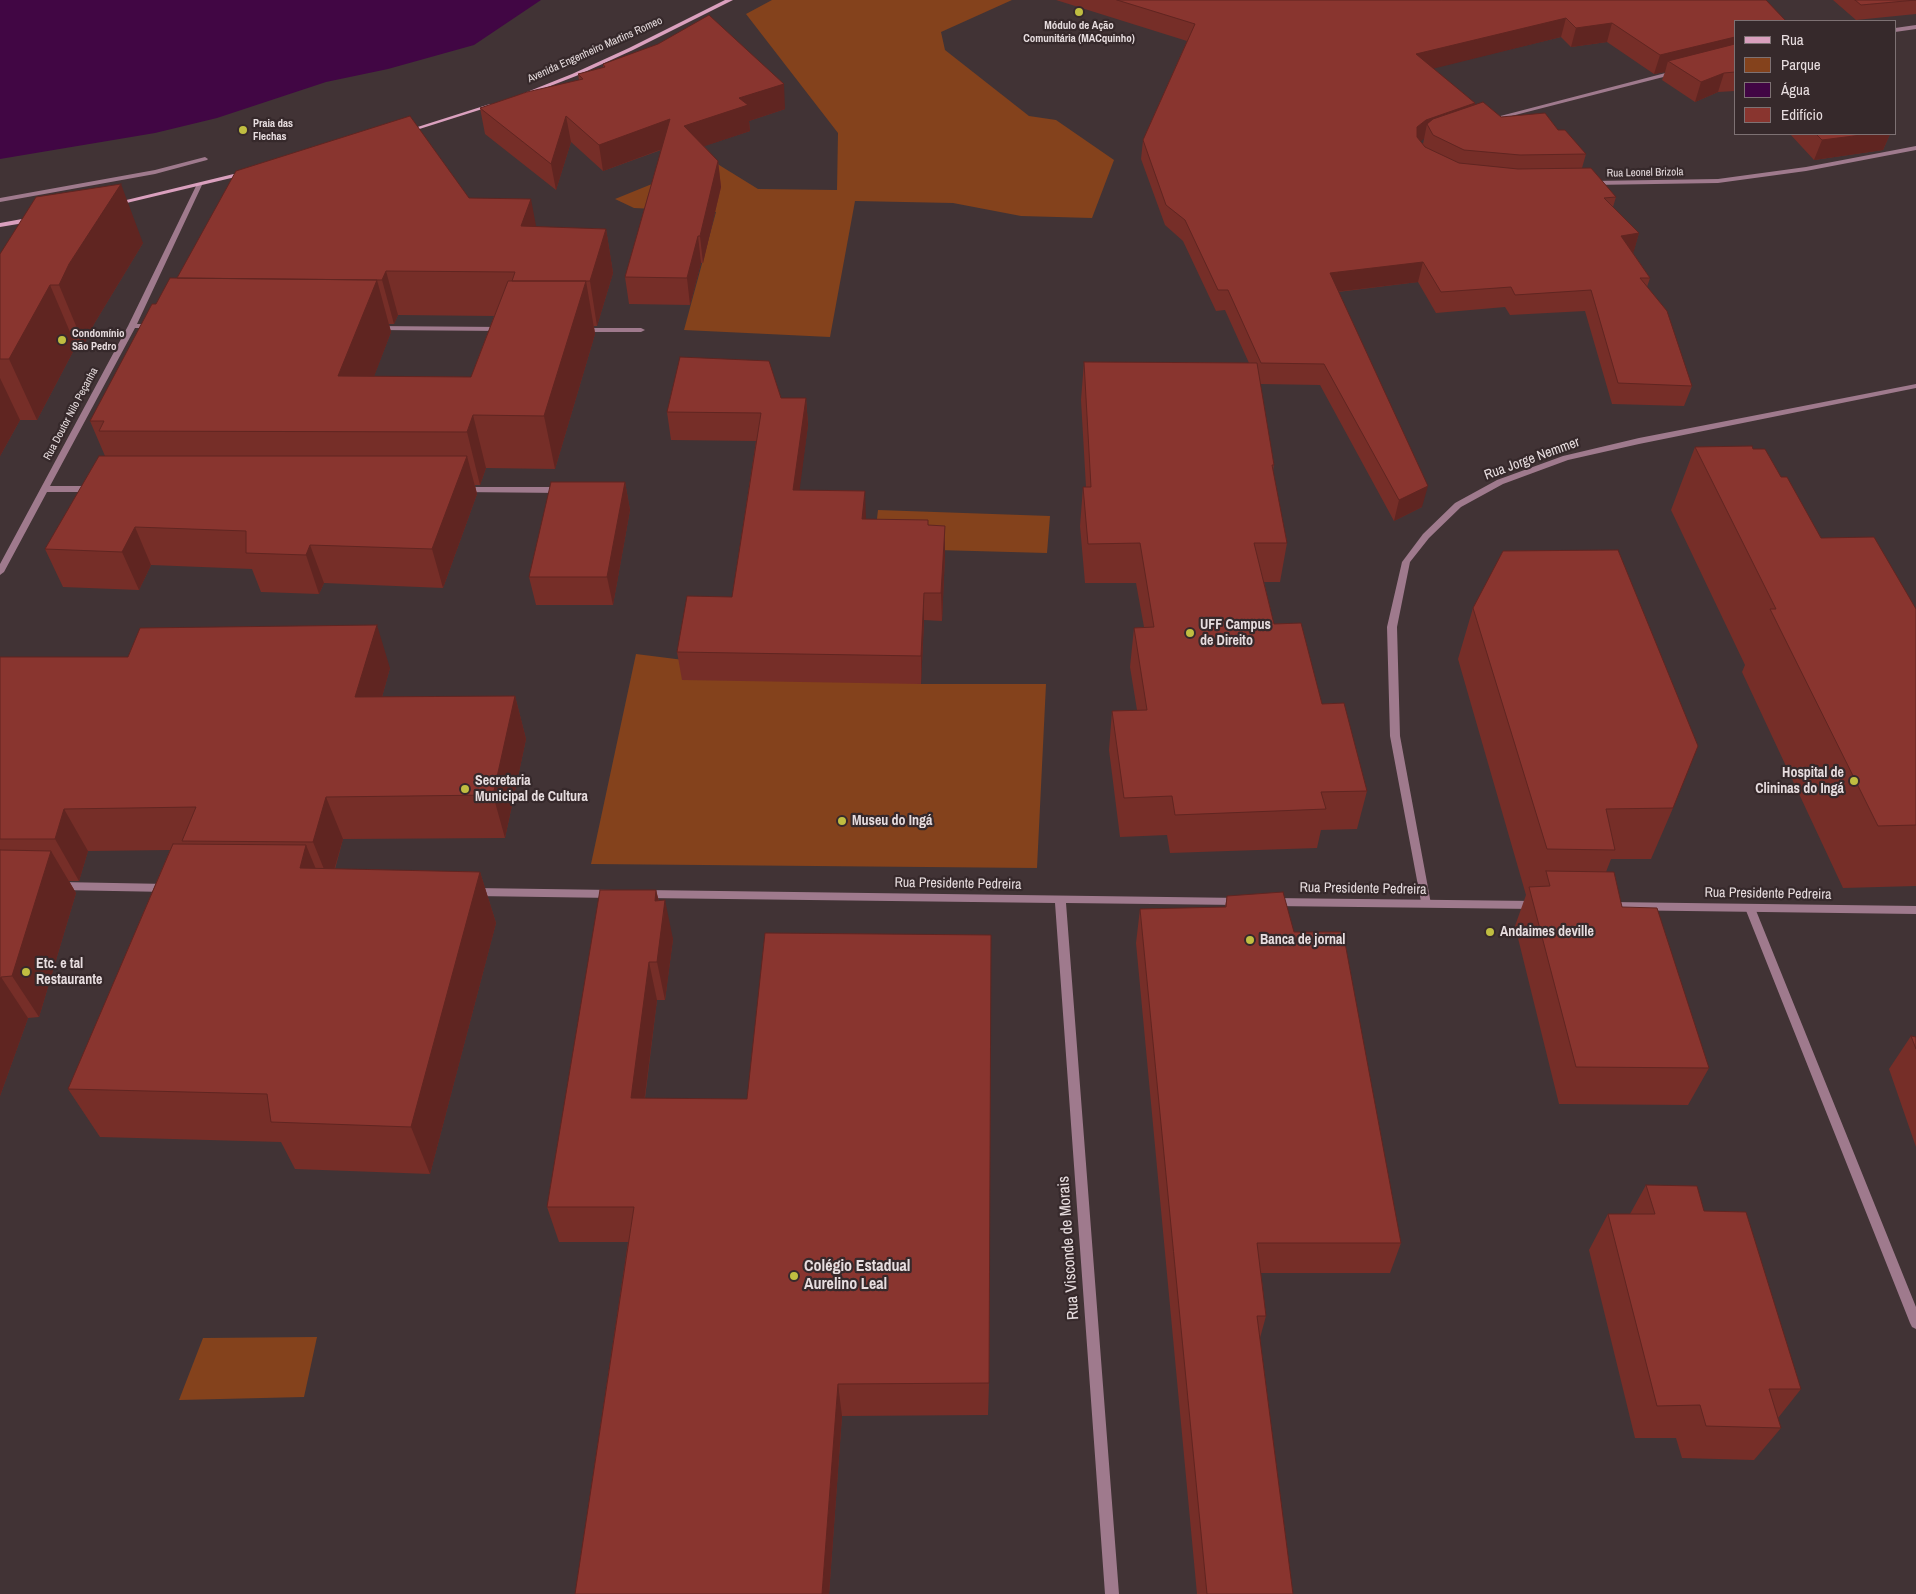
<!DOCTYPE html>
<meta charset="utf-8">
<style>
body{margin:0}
#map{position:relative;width:1916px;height:1594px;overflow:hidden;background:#413335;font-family:"Archivo Narrow",sans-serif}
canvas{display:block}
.legend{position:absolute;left:1734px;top:20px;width:162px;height:115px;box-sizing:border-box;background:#36292b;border:1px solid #7d7173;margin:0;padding:6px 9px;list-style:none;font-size:15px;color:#e7dddf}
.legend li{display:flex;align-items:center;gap:10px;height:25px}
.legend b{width:25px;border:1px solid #7d7173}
</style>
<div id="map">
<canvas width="1916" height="1594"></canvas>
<ul class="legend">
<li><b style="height:6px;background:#daa0be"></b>Rua</li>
<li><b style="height:14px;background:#84421c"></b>Parque</li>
<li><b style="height:14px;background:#410644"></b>Água</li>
<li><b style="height:14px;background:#89352f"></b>Edifício</li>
</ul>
</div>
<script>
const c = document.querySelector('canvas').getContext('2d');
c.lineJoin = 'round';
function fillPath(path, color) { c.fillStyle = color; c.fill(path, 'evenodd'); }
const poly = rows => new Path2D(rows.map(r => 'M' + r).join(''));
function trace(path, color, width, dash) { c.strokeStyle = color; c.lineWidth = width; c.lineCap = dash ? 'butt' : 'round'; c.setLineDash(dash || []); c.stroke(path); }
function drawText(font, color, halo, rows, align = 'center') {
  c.font = font + ' "Archivo Narrow",sans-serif'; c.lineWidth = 4.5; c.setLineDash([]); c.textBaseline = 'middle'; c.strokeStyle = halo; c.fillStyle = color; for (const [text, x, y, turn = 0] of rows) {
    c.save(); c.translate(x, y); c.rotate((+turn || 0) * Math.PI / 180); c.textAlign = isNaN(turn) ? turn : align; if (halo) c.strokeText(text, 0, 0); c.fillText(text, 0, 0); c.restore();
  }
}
fillPath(poly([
 [772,0,1012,0,941,32,945,50,1029,116,1056,120,1114,160,1092,218,1021,216,953,203,855,201,830,337,684,330,716,212,634,208,615,199,711,160,758,189,837,190,838,133,746,14],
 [878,510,1050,516,1047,553,937,550,874,545],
 [636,654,795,674,908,681,921,684,1046,684,1037,868,591,864],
 [317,1337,304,1397,179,1400,203,1338]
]), '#84421c');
fillPath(poly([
 [0,0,541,0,474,45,388,69,326,82,217,118,155,133,0,159]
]), '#410644');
fillPath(poly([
 [205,157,208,159,207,160,155,174,0,202,0,198,155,170,205,157]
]), '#9f7a8d');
fillPath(poly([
 [1916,25,1916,29,1895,32,1895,28,1916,25],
 [1677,70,1680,72,1679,73,1488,122,1485,120,1677,70],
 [1916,146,1916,150,1806,171,1718,183,1592,185,1589,183,1592,181,1718,179,1806,167,1916,146],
 [197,184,202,185,137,324,153,324,157,326,153,328,135,328,50,486,93,486,97,489,93,492,47,492,4,572,0,575,0,564,128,326,197,184],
 [375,326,503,327,507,329,503,331,378,330,375,330,375,326],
 [580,328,641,328,645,330,641,332,580,332,580,328],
 [1916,384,1916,388,1639,444,1568,460,1503,484,1461,507,1429,538,1410,562,1397,627,1400,736,1431,904,1430,907,1422,907,1390,736,1387,627,1402,562,1423,534,1455,503,1497,480,1563,456,1639,438,1916,384],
 [463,487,563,487,567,490,563,493,460,492,459,490,463,487],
 [1750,904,1754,905,1755,908,1916,1307,1916,1329,1912,1327,1910,1323,1745,908,1746,905,1750,904]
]), '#9f7a8d');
fillPath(poly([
 [60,882,168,884,172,885,173,888,172,891,168,892,60,890,56,889,55,886,56,883,60,882],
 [475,888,613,890,617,891,618,894,617,897,613,898,475,896,471,895,470,892,471,889,475,888],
 [645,890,1242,898,1243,901,1242,904,1238,905,1066,903,1119,1594,1105,1594,1055,903,645,898,641,897,640,894,641,891,645,890],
 [1272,898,1535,901,1539,902,1540,905,1539,908,1535,909,1272,906,1268,905,1267,902,1268,899,1272,898],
 [1610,902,1916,906,1916,914,1610,910,1606,909,1605,906,1606,903,1610,902]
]), '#9f7a8d');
fillPath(poly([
 [725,0,733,0,633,50,576,76,522,97,517,96,572,74,629,48,725,0],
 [490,104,495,105,410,132,405,131,490,104],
 [246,171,249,173,248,174,114,206,110,204,246,171],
 [33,217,36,217,36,221,0,227,0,223,33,217]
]), '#daa0be');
fillPath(poly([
 [1056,0,1766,0,1735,21,1735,91,1718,92,1695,102,1662,80,1665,72,1654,74,1607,42,1571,47,1561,37,1433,68,1475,105,1501,117,1558,130,1586,154,1582,168,1616,197,1613,207,1639,233,1633,253,1650,278,1647,287,1692,386,1684,406,1612,404,1585,311,1510,315,1505,307,1436,313,1418,282,1338,292,1422,507,1394,521,1320,385,1260,384,1274,465,1273,471,1287,543,1280,582,1264,582,1274,624,1322,704,1367,791,1357,829,1321,830,1317,848,1170,853,1167,835,1120,837,1109,750,1112,711,1137,710,1130,667,1134,628,1144,627,1136,583,1085,583,1080,526,1083,487,1086,487,1081,400,1084,362,1249,363,1225,310,1216,311,1183,241,1165,225,1141,159,1143,140,1187,41],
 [1422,139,1424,139,1423,144,1420,141],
 [1833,0,1916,0,1916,14,1856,20],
 [603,64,785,109,749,121,750,131,704,146,718,161,721,187,703,263,701,263,690,305,629,304,625,277,661,150,603,171,571,142,556,190,485,134,480,108,579,80,578,74,603,67],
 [1790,134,1890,134,1883,150,1814,160],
 [469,198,536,227,606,229,613,273,597,326,594,326,595,334,555,469,486,468,480,485,475,485,477,494,443,588,324,583,319,594,261,592,252,569,151,565,139,590,63,587,45,549,105,456,90,421,156,304,177,278],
 [398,315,494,316,471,377,374,376,391,332,389,324,394,324],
 [143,243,94,324,84,345,76,346,37,420,20,420,0,456,0,254],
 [781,398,806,398,808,425,799,490,866,519,928,525,945,554,942,621,924,620,921,684,682,680,677,652,732,597,756,441,671,440,667,412],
 [1695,447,1753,449,1781,477,1821,538,1916,609,1916,886,1843,888,1742,672,1745,665,1671,510],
 [625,482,630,510,613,605,536,605,529,577],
 [1473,608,1673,808,1651,859,1611,859,1606,872,1622,907,1709,1068,1688,1105,1559,1104,1515,926,1526,895,1458,659],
 [0,657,390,668,382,697,515,696,526,739,505,838,343,839,335,869,480,872,496,923,430,1174,295,1169,281,1142,100,1137,68,1089,170,850,88,851,79,881,69,881,76,893,39,1017,28,1018,0,1096],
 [656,890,659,901,673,939,665,1000,657,1000,645,1098,989,1383,988,1415,842,1416,829,1594,575,1594,628,1242,559,1242,547,1207],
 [1227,896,1294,932,1401,1243,1390,1273,1261,1273,1266,1316,1260,1338,1293,1594,1197,1594,1136,943,1140,909,1225,907],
 [1911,1036,1916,1037,1916,1147,1889,1069],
 [1646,1185,1704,1211,1801,1389,1778,1418,1781,1428,1754,1460,1682,1458,1676,1438,1635,1438,1589,1250,1608,1214,1630,1214]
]), '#762e28');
fillPath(poly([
 [1566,18,1561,37,1412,74,1416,54],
 [1612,23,1607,42,1571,47,1576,28],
 [1735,37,1735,54,1668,61,1665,72,1654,74,1660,55],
 [1724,73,1718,92,1695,102,1701,82],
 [784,84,785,109,749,121,750,131,687,152,684,126,739,98],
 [1475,103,1471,122,1427,124,1424,139,1413,147,1417,127,1426,120],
 [566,116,571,142,556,190,551,164],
 [670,119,673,145,603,171,599,145],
 [1869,134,1890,134,1883,150,1814,160,1822,140],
 [718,161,721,187,703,263,700,236],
 [121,184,143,243,94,324,84,345,59,285,69,264],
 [531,199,539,242,521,226],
 [606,229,613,273,597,326,590,281],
 [1639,233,1633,254,1621,236],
 [698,236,701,263,690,305,687,278],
 [1423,262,1418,282,1326,293,1330,273],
 [386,271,398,315,394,324,382,280],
 [377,280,391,332,354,429,338,376],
 [586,281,595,334,555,469,544,416],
 [50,285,76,346,37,420,9,359],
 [0,378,20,420,0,456],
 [806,398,808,425,796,518,793,490],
 [473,415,486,468,480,485,467,432],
 [467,456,477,494,443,588,432,549],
 [625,482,630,510,613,605,607,577],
 [1428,486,1422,507,1394,521,1399,500],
 [865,491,866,519,862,519],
 [945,526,945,554,942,621,941,593],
 [135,527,151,565,139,590,122,552],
 [310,545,324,583,319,594,306,555],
 [924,593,924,620,921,684,921,656],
 [377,625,390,668,370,740,355,697],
 [515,696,526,739,505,838,493,795],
 [326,797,343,839,330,884,313,842],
 [64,809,88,851,79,881,55,839],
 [306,845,327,896,300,868],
 [51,851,76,893,39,1017,12,976],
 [480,872,496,923,430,1174,411,1127],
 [656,890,663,921,665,900,673,939,665,1000,657,962,655,901],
 [649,962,657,1000,640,1134,631,1098],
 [1,977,28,1018,0,1096,0,979],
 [838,1384,842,1416,829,1594,822,1594]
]), '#602521');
const building = poly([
 [1117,0,1766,0,1786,21,1735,21,1735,37,1660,55,1612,23,1576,28,1566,18,1416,54,1475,103,1426,120,1417,127,1417,137,1425,147,1459,163,1518,169,1591,168,1616,197,1604,198,1639,233,1621,236,1650,278,1640,278,1667,311,1692,386,1618,383,1591,290,1515,295,1511,287,1441,292,1423,262,1330,273,1428,486,1399,500,1324,364,1261,363,1228,290,1218,290,1185,220,1166,205,1143,140,1195,24,1117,0],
 [1855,0,1916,0,1861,5,1855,0],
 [709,15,784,84,739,98,748,105,684,126,718,161,700,236,698,236,687,278,625,277,670,119,599,145,566,116,551,164,480,108,527,92,583,79,578,74,605,67,603,64,658,44,709,15],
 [1735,44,1735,72,1724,73,1701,82,1668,61,1735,44],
 [1483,102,1501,117,1545,113,1558,130,1565,130,1586,154,1520,155,1464,150,1433,135,1427,124,1433,119,1483,102],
 [410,116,469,198,531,199,521,226,606,229,590,281,512,281,515,272,386,271,382,280,177,278,236,171,410,116],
 [1816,134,1869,134,1822,140,1816,134],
 [121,184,69,264,59,285,50,285,9,359,0,359,0,254,36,197,121,184],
 [170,278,377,280,338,376,471,377,508,281,586,281,544,416,473,415,467,432,99,431,104,421,90,421,152,304,156,304,170,278],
 [680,357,769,361,781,398,806,398,793,490,865,491,862,519,928,520,928,525,945,526,941,593,924,593,921,656,677,652,687,596,732,597,761,413,667,412,680,357],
 [1084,362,1257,363,1274,465,1272,465,1287,543,1254,543,1274,624,1301,623,1322,704,1344,703,1367,791,1321,792,1326,809,1175,815,1172,796,1124,798,1112,711,1147,710,1134,628,1154,627,1140,543,1088,544,1083,487,1091,487,1084,362],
 [1752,446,1753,449,1765,449,1781,477,1787,477,1821,538,1874,537,1916,609,1916,825,1878,826,1770,609,1776,609,1695,447,1752,446],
 [99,456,467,456,432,549,310,545,306,555,246,553,246,531,135,527,122,552,45,549,99,456],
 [551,482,625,482,607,577,529,577,551,482],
 [1618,550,1698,746,1673,808,1606,809,1615,850,1547,849,1473,608,1503,551,1618,550],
 [377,625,355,697,515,696,493,795,326,797,313,842,182,841,196,807,64,809,55,839,0,839,0,657,128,657,140,628,377,625],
 [173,844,306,845,300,868,480,872,411,1127,271,1122,267,1094,68,1089,173,844],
 [0,850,51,851,12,976,1,977,0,979,0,850],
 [1546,871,1614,872,1622,907,1657,908,1709,1068,1576,1067,1529,887,1550,886,1546,871],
 [600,890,656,890,655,901,665,900,657,962,649,962,631,1098,747,1099,765,933,991,935,989,1383,838,1384,822,1594,575,1594,634,1207,547,1207,600,890],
 [1283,892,1294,932,1343,932,1401,1243,1257,1243,1266,1316,1257,1316,1293,1594,1207,1594,1140,909,1226,907,1227,896,1283,892],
 [1911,1036,1916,1037,1916,1049,1911,1036],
 [1646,1185,1697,1186,1704,1211,1746,1212,1801,1389,1769,1389,1781,1428,1706,1426,1700,1405,1657,1406,1608,1214,1655,1214,1646,1185]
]);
fillPath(building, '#89352f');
trace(building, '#602521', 1);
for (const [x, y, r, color] of [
 [1079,12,5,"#c0be41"],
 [243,130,5,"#c0be41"],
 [62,340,5,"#c0be41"],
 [1190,633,5,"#c0be41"],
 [1854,781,5,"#c0be41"],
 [465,789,5,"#c0be41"],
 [842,821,5,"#c0be41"],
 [1490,932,5,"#c0be41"],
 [1250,940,5,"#c0be41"],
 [26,972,5,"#c0be41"],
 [794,1276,5,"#c0be41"]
]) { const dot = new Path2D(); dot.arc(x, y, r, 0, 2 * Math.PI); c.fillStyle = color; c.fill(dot); trace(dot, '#36292b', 2); }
drawText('bold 11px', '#e7dddf', '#36292b', [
 ["Módulo de Ação",1079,26,"center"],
 ["Comunitária (MACquinho)",1079,39,"center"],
 ["Praia das",253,124],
 ["Flechas",253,137],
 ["Condomínio",72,334],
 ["São Pedro",72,347]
], 'left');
drawText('11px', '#e7dddf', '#36292b', [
 ["Avenida Engenheiro Martins Romeo",595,50,-24],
 ["Rua Leonel Brizola",1645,173,-1],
 ["Rua Doutor Nilo Peçanha",71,414,-62]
]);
drawText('14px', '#e7dddf', '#36292b', [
 ["Rua Jorge Nemmer",1532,459,-20],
 ["Rua Presidente Pedreira",958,884,1],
 ["Rua Presidente Pedreira",1363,889,1],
 ["Rua Presidente Pedreira",1768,894,1]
]);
drawText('bold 14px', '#e7dddf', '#36292b', [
 ["UFF Campus",1200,625],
 ["de Direito",1200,641],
 ["Hospital de",1844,773,"right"],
 ["Clininas do Ingá",1844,789,"right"],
 ["Secretaria",475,781],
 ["Municipal de Cultura",475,797],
 ["Museu do Ingá",852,821],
 ["Andaimes deville",1500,932],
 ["Banca de jornal",1260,940],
 ["Etc. e tal",36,964],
 ["Restaurante",36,980]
], 'left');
drawText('16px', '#e7dddf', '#36292b', [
 ["Rua Visconde de Morais",1069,1248,-94]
]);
drawText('bold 16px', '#e7dddf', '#36292b', [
 ["Colégio Estadual",804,1267],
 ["Aurelino Leal",804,1285]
], 'left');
</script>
